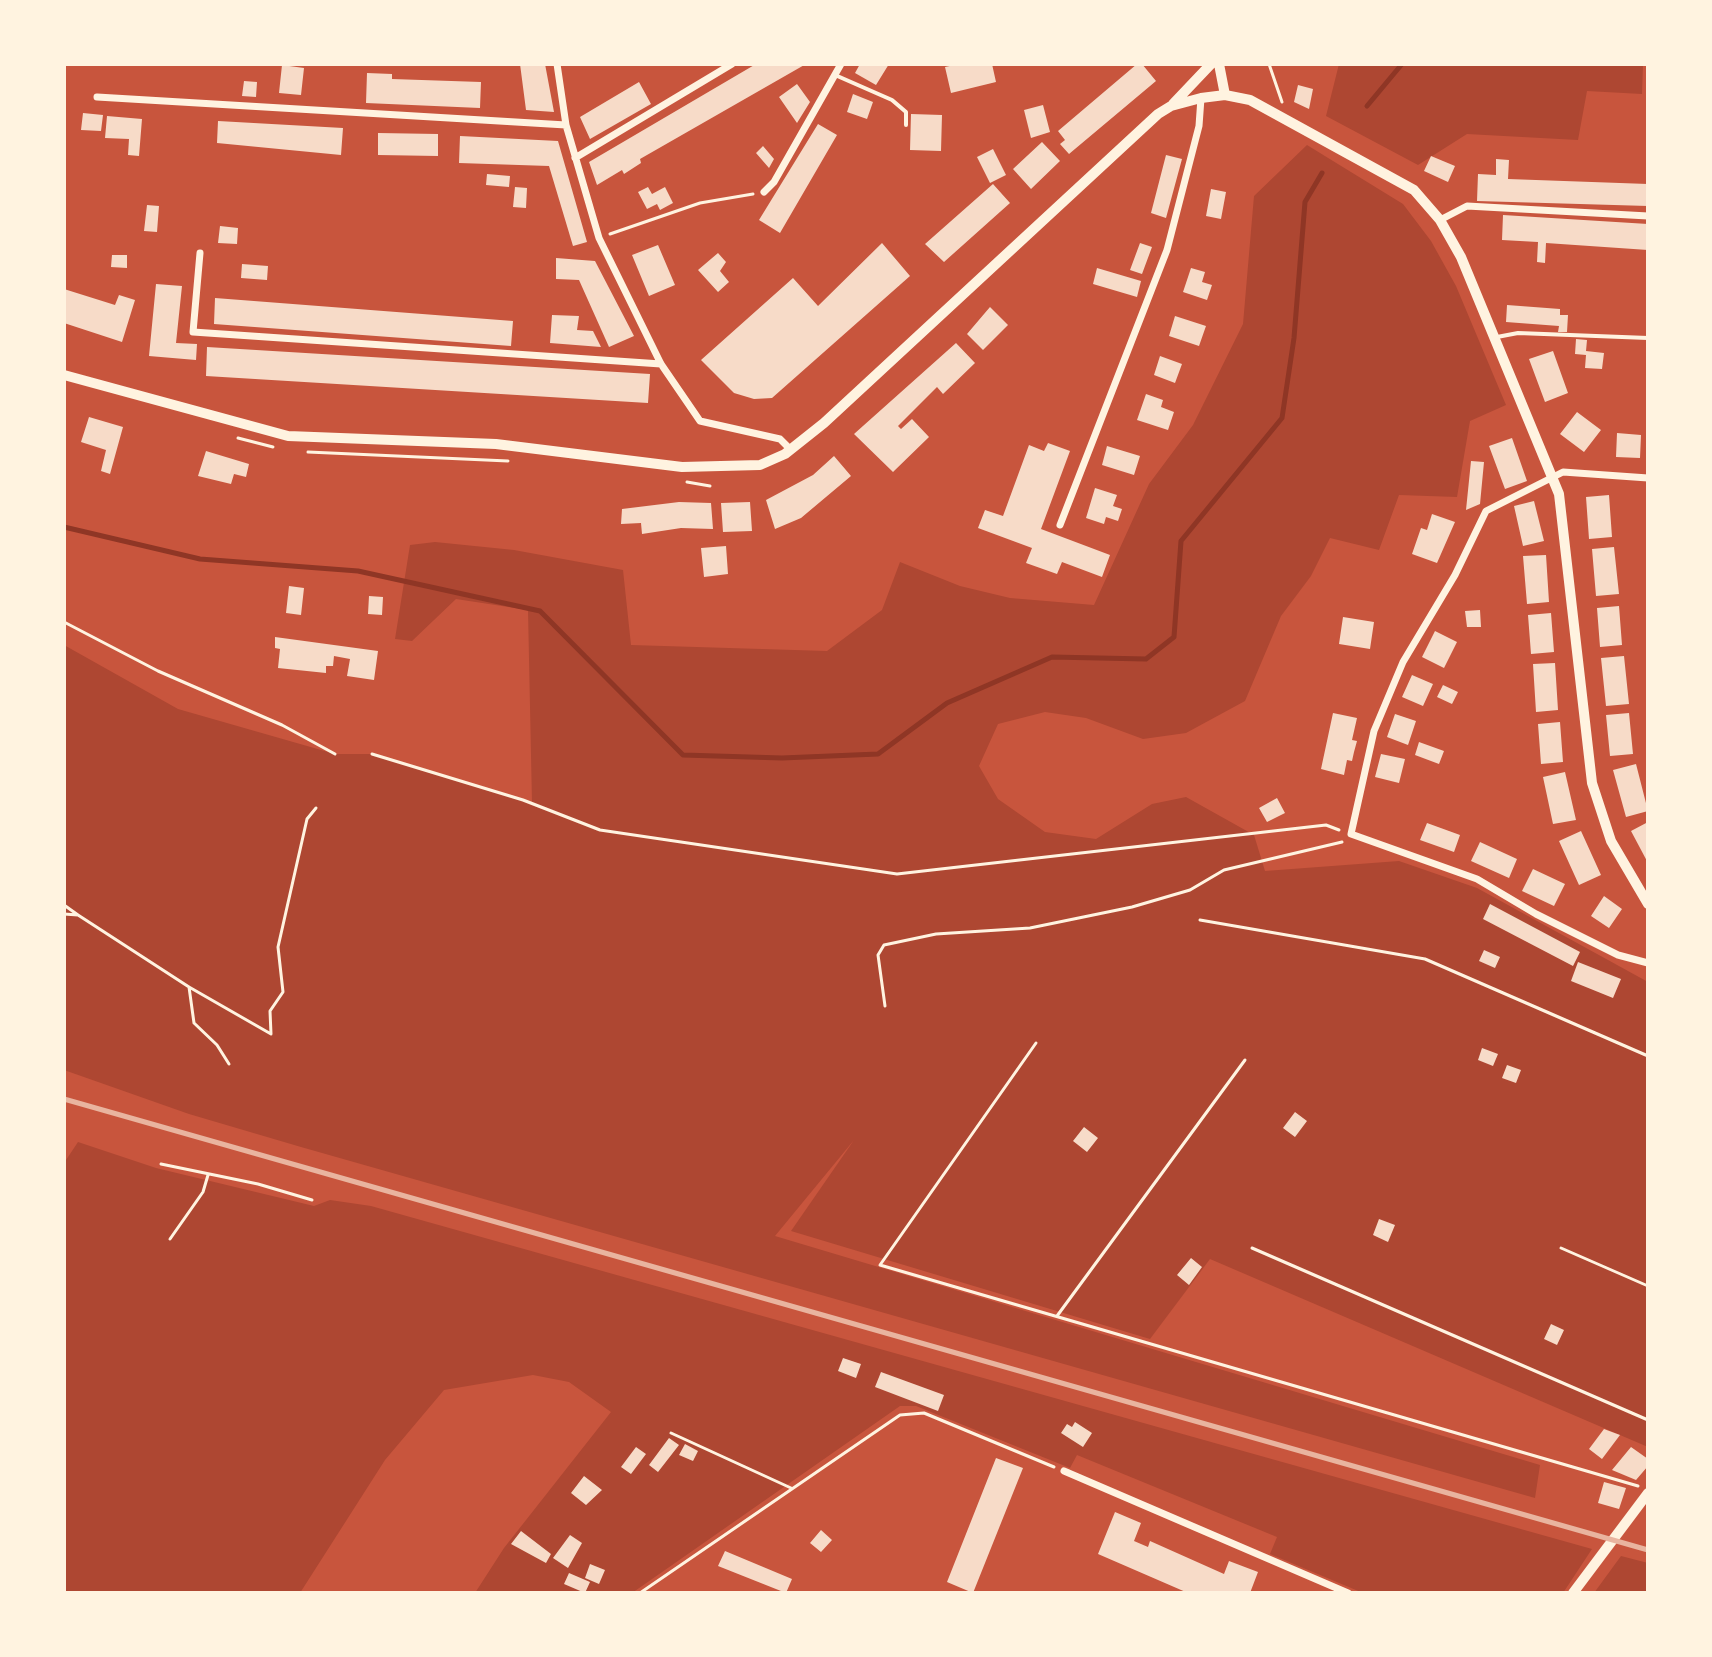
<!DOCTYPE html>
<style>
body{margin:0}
#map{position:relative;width:1712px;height:1657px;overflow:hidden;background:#c8553d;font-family:Manrope,sans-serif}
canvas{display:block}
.frame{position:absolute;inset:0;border:66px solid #fff3e0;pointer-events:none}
</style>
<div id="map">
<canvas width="1712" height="1657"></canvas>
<div class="frame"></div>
</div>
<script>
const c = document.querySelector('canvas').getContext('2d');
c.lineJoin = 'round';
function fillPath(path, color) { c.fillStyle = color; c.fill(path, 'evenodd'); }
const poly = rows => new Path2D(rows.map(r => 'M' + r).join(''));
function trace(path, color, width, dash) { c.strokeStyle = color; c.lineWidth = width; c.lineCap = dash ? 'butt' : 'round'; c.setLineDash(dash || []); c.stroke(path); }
fillPath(poly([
 [1339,64,1643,64,1642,94,1587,91,1578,140,1467,134,1418,165,1326,116],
 [1307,145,1403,204,1431,241,1456,286,1506,405,1470,421,1457,497,1399,495,1379,550,1330,538,1311,576,1281,616,1245,701,1186,733,1143,739,1086,718,1045,712,998,724,979,766,998,799,1045,832,1096,839,1152,804,1186,797,1254,835,1265,871,1399,861,1477,888,1648,982,1648,1447,1210,1259,1150,1339,791,1231,854,1140,775,1236,1540,1465,1535,1498,301,1147,189,1114,64,1070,64,645,178,709,335,754,372,754,532,803,528,610,456,599,412,641,395,639,410,545,435,542,514,550,623,570,631,645,827,651,882,610,900,562,960,586,1010,598,1094,605,1149,484,1193,425,1243,324,1254,196],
 [78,1142,156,1168,314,1206,330,1200,371,1206,1592,1549,1563,1593,1363,1593,1270,1554,1277,1537,1077,1455,1070,1468,916,1406,900,1406,632,1593,475,1593,504,1548,611,1412,569,1382,533,1375,444,1390,385,1460,300,1593,64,1593,64,1163],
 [1621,1556,1648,1563,1648,1593,1594,1593]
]), '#ae4732');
trace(poly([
 [1367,106,1402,64],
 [64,527,200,559,358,571,540,611,683,755,782,758,878,754,947,703,1052,657,1146,659,1174,637,1181,541,1282,418,1294,338,1305,202,1322,173]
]), '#8f3625', 5);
fillPath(poly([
 [520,64,545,64,554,112,526,110],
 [756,64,806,64,640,159,641,163,624,174,622,170,597,185,589,162],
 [860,64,889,64,876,85,855,73],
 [959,64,992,64,996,82,951,93,945,67],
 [1137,64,1142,64,1156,81,1069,154,1060,144,1065,140,1058,131],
 [282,65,304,68,301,95,279,93],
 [367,73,392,74,392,79,481,82,480,108,366,103],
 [244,81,257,82,256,97,242,96],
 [639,82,651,104,590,139,580,117],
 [797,84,810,102,797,123,779,97],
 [1298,85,1313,89,1309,109,1294,102],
 [853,94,873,102,867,119,847,112],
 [1043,105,1050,132,1031,138,1024,110],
 [83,113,103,115,101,131,81,130],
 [911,114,942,115,941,151,910,150],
 [107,116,142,119,139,156,128,155,129,139,105,138],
 [218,121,343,128,341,155,217,143],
 [818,124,837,135,780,233,759,220],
 [378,133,438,134,438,156,378,155],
 [460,136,558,141,587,242,573,246,549,166,459,163],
 [1042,142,1060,161,1031,189,1013,169],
 [763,146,774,159,769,168,756,153],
 [993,149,1006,175,990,183,977,157],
 [1166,155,1182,159,1166,218,1151,213],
 [1431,156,1455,166,1448,182,1424,171],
 [1496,159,1509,160,1508,179,1648,184,1648,206,1477,201,1478,174,1496,175],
 [487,174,510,176,509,187,486,185],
 [993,184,1010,203,944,262,925,244],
 [515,187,527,188,526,208,513,207],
 [648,187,652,194,665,187,673,203,660,210,657,204,647,209,638,192],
 [1211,189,1226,192,1221,219,1206,216],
 [147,205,159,206,157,232,144,231],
 [1503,215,1648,224,1648,250,1546,243,1545,263,1537,262,1538,242,1502,240],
 [220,226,238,228,237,244,218,243],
 [882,243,910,276,772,398,754,399,734,393,701,360,793,278,818,306],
 [1140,243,1152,247,1142,274,1130,270],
 [658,245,675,285,649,296,632,255],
 [718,253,726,262,720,271,729,282,718,292,698,270],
 [112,255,127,255,127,268,111,267],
 [556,258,595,261,634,336,609,347,579,280,556,279],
 [242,264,268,266,267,280,241,278],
 [1097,268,1141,281,1137,297,1093,284],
 [1191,268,1205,272,1202,282,1212,285,1207,300,1183,292],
 [156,284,182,286,176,343,197,344,196,360,149,356],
 [64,289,115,305,119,295,135,300,122,342,64,323],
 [215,298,513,321,511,346,214,324],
 [1507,305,1560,309,1560,315,1568,315,1567,332,1558,332,1559,326,1506,322],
 [990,307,1008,325,983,350,967,334],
 [552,315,579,316,577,330,593,331,601,347,550,343],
 [1175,316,1206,326,1199,346,1169,336],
 [1576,339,1587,340,1586,351,1604,353,1602,369,1585,368,1586,355,1575,354],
 [956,343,975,363,943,394,937,387,898,426,901,429,912,419,929,437,893,472,854,434],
 [207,347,650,374,648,403,206,376],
 [1553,351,1568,393,1545,402,1529,359],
 [1160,356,1182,364,1175,383,1154,375],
 [1146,394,1163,400,1161,407,1174,412,1168,430,1137,420],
 [1577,412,1601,430,1584,452,1560,434],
 [89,417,123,427,110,474,101,471,106,450,81,442],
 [1617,433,1641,435,1640,458,1616,457],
 [1512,438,1527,481,1505,489,1489,446],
 [1048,443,1070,451,1041,529,1110,555,1102,577,1062,562,1057,574,1026,563,1032,548,978,528,985,510,1003,516,1029,445,1044,451],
 [1107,446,1140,456,1134,475,1102,465],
 [206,451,249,464,246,477,234,474,231,484,198,476],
 [834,456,851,476,801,518,775,529,766,500,813,475],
 [1471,461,1484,462,1480,504,1466,510],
 [1095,488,1117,495,1113,506,1122,509,1118,521,1106,517,1104,524,1086,518],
 [1609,495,1612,537,1589,539,1586,497],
 [1534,501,1544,541,1523,546,1514,506],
 [679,502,711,503,713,529,681,528,642,534,641,523,621,524,622,509],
 [750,502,752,531,723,532,721,503],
 [1432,514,1455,522,1437,563,1412,554,1421,528,1427,530],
 [726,546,728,574,704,577,701,548],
 [1614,547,1619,594,1596,596,1592,549],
 [1546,555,1549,602,1527,604,1523,556],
 [289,586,304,588,301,615,286,613],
 [369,596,383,597,382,615,368,614],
 [1619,606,1622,645,1600,647,1597,608],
 [1480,610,1481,627,1467,627,1465,611],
 [1551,613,1554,652,1531,654,1528,615],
 [1343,617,1374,622,1370,649,1339,644],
 [1435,631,1457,642,1444,668,1422,657],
 [275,637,378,651,374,680,347,676,350,659,334,656,333,666,326,666,326,673,278,668,280,649,275,648],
 [1624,656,1629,704,1606,706,1601,658],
 [1555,663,1558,710,1536,712,1533,664],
 [1412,675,1433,684,1423,706,1402,697],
 [1443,685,1458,692,1452,704,1437,697],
 [1333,713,1357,718,1352,740,1357,741,1354,752,1352,761,1347,760,1344,775,1321,769],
 [1629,713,1633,754,1610,756,1606,715],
 [1395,714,1416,721,1408,745,1387,737],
 [1560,722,1563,762,1541,764,1538,724],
 [1419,742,1444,751,1439,764,1415,755],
 [1381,754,1405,759,1399,783,1375,777],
 [1636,764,1648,811,1626,817,1613,770],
 [1565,772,1576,820,1553,824,1543,777],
 [1277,798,1285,813,1267,822,1259,808],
 [1648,822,1648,863,1631,831],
 [1427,823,1460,835,1454,852,1420,840],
 [1581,831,1601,875,1579,885,1559,841],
 [1480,842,1517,859,1509,878,1471,861],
 [1533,869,1565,884,1554,906,1522,891],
 [1604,896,1622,909,1609,928,1591,916],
 [1490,904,1580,952,1573,966,1483,919],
 [1484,950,1500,957,1495,968,1479,961],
 [1578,962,1621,979,1613,998,1571,981],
 [1482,1048,1498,1054,1493,1066,1478,1060],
 [1507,1065,1521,1070,1516,1083,1502,1078],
 [1295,1112,1307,1121,1295,1137,1283,1128],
 [1084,1127,1098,1138,1087,1152,1073,1141],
 [1379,1219,1395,1225,1388,1242,1373,1235],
 [1191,1258,1202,1267,1189,1285,1177,1275],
 [1551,1324,1564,1330,1557,1345,1544,1339],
 [843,1358,861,1364,856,1378,838,1371],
 [881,1372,944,1395,938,1411,875,1387],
 [1075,1422,1092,1433,1083,1447,1061,1433,1067,1424,1072,1427],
 [1604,1429,1620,1435,1602,1459,1589,1449],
 [669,1438,679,1445,658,1472,649,1465],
 [685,1444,698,1451,693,1461,679,1455],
 [636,1447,646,1454,631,1474,621,1467],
 [1631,1447,1648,1459,1648,1466,1636,1480,1612,1470],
 [996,1458,1023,1468,973,1593,947,1582],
 [584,1476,602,1490,586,1505,571,1493],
 [1604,1482,1626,1488,1619,1509,1598,1503],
 [1115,1512,1141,1523,1134,1541,1148,1547,1150,1541,1224,1574,1229,1561,1258,1572,1250,1593,1188,1593,1098,1554],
 [821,1530,832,1540,821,1552,810,1543],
 [521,1531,551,1554,546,1563,511,1544],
 [570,1535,582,1543,568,1568,553,1558],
 [725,1551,792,1579,786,1593,718,1566],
 [590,1564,605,1570,599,1584,585,1578],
 [569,1573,590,1582,585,1593,564,1584]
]), '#f7dbc8');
trace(poly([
 [1269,64,1282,102],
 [610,234,700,203,753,194],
 [238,438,273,447],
 [308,452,508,461],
 [687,482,710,486],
 [64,622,158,671,282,725,335,754],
 [372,754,523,800,600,830,897,874,1326,825,1339,830],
 [64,905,78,915],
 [64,914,78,915,189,987,194,1023,217,1045,229,1064],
 [1200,920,1425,959,1648,1056],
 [189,987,271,1034],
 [885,1006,878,955,884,945,936,934,1030,928,1132,907,1190,890,1224,870,1342,842],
 [271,1034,270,1011,283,992,278,947,307,819,316,808],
 [1036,1043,880,1265,1638,1486],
 [161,1164,258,1184,312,1200],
 [170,1239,203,1192,208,1175],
 [1252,1248,1648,1420],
 [1561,1248,1648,1286],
 [1057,1316,1245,1060],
 [671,1433,791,1488],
 [640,1593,900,1415,924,1413,1054,1467]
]), '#fff3e0', 3);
trace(poly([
 [835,75,892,100,906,112,906,125],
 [1497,337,1518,333,1648,338]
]), '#fff3e0', 4);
trace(poly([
 [557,64,566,125,599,238,661,364,700,421,780,439,791,450],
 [97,97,566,125],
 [575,158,732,64],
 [764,192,774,182,841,64],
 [1440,220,1467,206,1648,216],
 [200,253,193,332,661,364],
 [1648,478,1563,472,1486,511,1455,575,1403,662,1374,731,1351,834,1477,879,1536,914,1618,955,1648,963],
 [1060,525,1167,250,1199,126,1201,98],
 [1064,1471,1348,1593]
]), '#fff3e0', 7);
trace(poly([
 [1219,64,1225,95],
 [1173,104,1211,64],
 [64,375,288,436,496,444,682,467,760,465,785,454,824,423,1158,114,1171,106,1201,98,1225,95,1250,100,1414,190,1440,220,1461,257,1559,494,1592,783,1611,841,1648,904],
 [1573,1593,1648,1493]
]), '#fff3e0', 10);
trace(poly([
 [64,1099,1648,1550]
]), '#e9b49f', 5);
</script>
